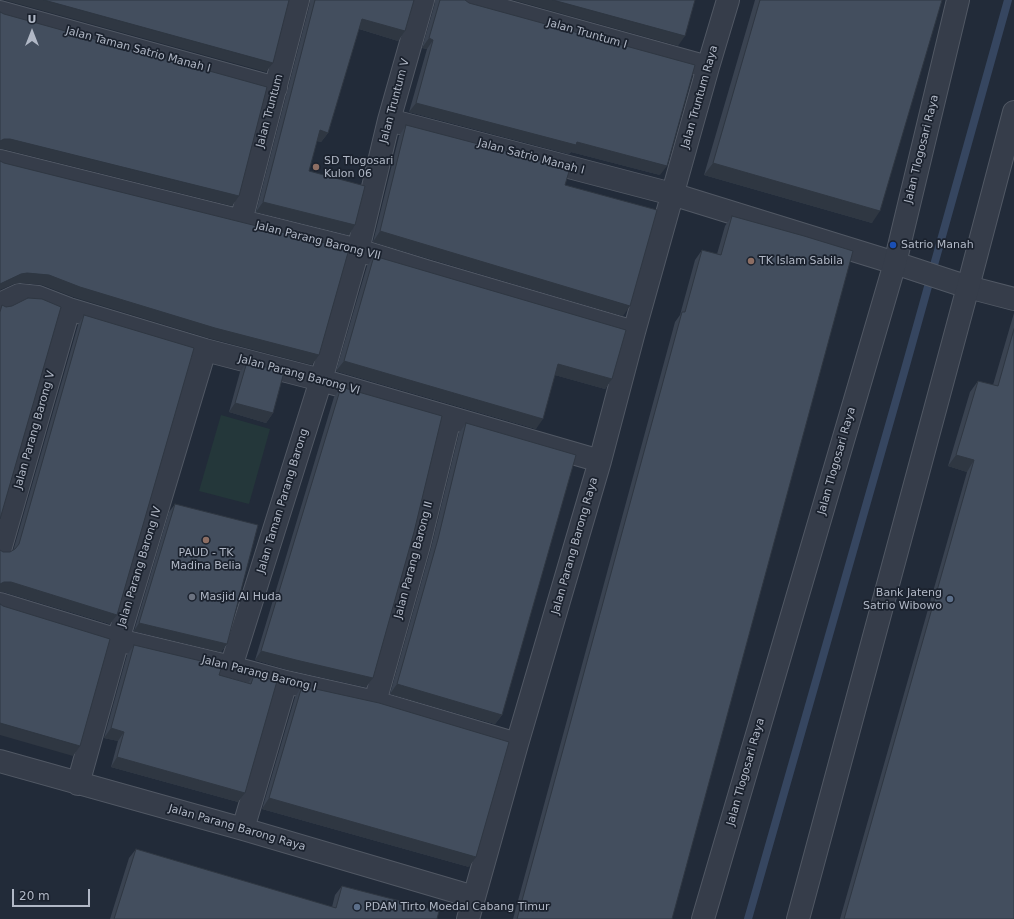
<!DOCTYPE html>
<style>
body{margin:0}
#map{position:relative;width:1014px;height:919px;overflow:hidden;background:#222b39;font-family:"DejaVu Sans",sans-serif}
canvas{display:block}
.north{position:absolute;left:12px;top:12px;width:40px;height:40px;-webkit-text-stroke:3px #1b222e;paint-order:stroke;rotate:0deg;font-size:11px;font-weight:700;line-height:16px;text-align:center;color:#b1b8c6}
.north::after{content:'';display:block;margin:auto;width:14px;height:18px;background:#b1b8c6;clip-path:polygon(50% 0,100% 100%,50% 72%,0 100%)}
.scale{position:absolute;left:12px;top:889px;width:78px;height:18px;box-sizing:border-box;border:2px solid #b1b8c6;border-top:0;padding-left:5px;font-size:12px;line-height:14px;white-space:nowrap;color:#b1b8c6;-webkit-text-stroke:3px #1b222e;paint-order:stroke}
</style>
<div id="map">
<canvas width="1014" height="919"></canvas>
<div class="north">U</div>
<div class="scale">20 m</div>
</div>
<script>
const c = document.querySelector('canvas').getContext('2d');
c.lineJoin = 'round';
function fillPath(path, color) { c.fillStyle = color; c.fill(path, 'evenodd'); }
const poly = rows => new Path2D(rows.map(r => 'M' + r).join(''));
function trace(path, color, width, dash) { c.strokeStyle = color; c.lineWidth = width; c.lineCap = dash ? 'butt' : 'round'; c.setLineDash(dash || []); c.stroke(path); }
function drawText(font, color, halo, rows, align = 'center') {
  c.font = font + ' "DejaVu Sans",sans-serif'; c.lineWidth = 3.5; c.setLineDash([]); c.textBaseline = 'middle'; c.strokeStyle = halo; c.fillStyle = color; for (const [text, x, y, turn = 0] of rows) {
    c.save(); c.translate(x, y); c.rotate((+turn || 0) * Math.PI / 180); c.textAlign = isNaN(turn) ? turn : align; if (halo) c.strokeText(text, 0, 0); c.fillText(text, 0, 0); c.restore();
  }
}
fillPath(poly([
 [221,415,270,429,249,504,199,491]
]), '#24373a');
trace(poly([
 [748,919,905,369,1008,0]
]), '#364660', 8);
const minor = poly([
 [466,0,708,67],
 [0,12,276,88],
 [389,120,672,194,895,263,968,287,1014,299],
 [0,161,358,250,426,271,634,332],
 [241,221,298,0],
 [0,304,19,295,38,297,69,309,205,350,321,380,600,461],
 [0,550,69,309],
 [0,604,118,640,231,667,286,682,375,702,517,744],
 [231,667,321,380,358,250,389,120,423,0],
 [375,702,419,545,450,418],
 [0,761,243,829,474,897],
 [78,784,118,640,205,350],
 [243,829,286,682],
 [468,919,517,744,600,461,634,332,708,67,728,0]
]);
const tertiary = poly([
 [703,919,895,263,958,0],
 [798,919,968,287,1014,112]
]);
trace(minor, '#515864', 24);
trace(tertiary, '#515864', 24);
trace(minor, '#363d4a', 22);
trace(tertiary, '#363d4a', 22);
fillPath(poly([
 [310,0,414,0,405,31,398,41,359,29,328,133,321,142,317,141,309,171,349,235,256,212,310,3],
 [435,0,465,0,660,175,571,152,569,154,409,112,427,49,422,48,435,3],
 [755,0,942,0,872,223,704,175],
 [406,125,623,316,373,242,399,136],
 [732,216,672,919,513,919,675,322,680,315,695,260,702,250,717,254,725,226],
 [374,256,612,379,605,389,555,375,536,429,336,371,367,266],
 [1014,313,1014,919,840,919,967,472,948,466,970,392,978,381,993,385],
 [84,315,117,615,110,624,4,592,3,552,10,552,13,551,78,325],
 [247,362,273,413,266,423,229,412,240,372],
 [341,387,373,678,366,687,289,670,255,660,334,397],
 [466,423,502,715,495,724,390,694,431,548,459,433],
 [175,504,227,644,221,652,134,631,169,512],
 [134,645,219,675,248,683,254,675,245,793,238,802,111,767,118,741,104,738,127,655],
 [302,686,469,867,262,809,295,697],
 [136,849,332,907,335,895,342,886,437,919,110,919,129,858]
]), '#3a4351');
fillPath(poly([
 [4,0,44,0,273,63,266,72],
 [513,0,553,0,685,36,678,46],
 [362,19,405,31,398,41,356,28],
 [429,38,433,40,427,49,422,48],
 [416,103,577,142,667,166,660,175,571,152,569,154,409,112],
 [320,130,328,133,321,142,313,140],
 [4,139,10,139,239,196,232,206,3,149,0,149,0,141],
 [713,163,880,211,872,223,704,175],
 [263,202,355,225,349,235,256,212],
 [380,231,630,306,623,316,373,242],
 [27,273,49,275,319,355,312,365,208,338,73,297,42,285,20,283,14,284,0,290,0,284,2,283,21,274],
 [344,361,543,419,536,429,336,371],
 [558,364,612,379,605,389,551,374],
 [235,403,273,413,266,423,229,412],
 [956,455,974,460,967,472,948,466],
 [4,582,11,582,117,615,110,624,4,592,0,592,0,584],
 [139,623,227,644,221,652,134,631],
 [261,651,373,678,366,687,289,670,255,660],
 [397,684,502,715,495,724,390,694],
 [0,723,80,746,73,756,0,735],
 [111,728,124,732,118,741,104,738],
 [117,757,245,793,238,802,111,767],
 [269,798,476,857,469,867,262,809]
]), '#2f3742');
const building = poly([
 [44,0,289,0,273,63,44,0],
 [315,0,414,0,405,31,362,19,328,133,320,130,309,171,365,186,355,225,263,202,315,0],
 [440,0,465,0,469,3,695,65,667,166,577,142,576,145,416,103,433,40,429,38,440,0],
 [553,0,695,0,685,36,553,0],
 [760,0,942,0,880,211,713,163,760,0],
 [0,12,4,14,267,87,239,196,10,139,4,139,0,141,0,12],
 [406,125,570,168,565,185,657,210,630,306,380,231,406,125],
 [0,161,4,163,349,249,319,355,215,328,80,287,49,275,27,273,21,274,2,283,0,284,0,161],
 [732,216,804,236,853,251,672,919,517,919,682,312,685,312,702,250,721,255,732,216],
 [374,256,626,330,612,379,558,364,543,419,344,361,374,256],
 [28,298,42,299,61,307,0,519,0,312,2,305,6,307,12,306,28,298],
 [84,315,194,348,117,615,11,582,4,582,0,584,0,550,3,552,10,552,15,549,19,544,84,315],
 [1014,329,1014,919,844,919,974,460,956,455,978,381,998,386,1014,329],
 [247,362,284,372,273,413,235,403,247,362],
 [341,387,442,416,414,532,373,678,296,660,261,651,341,387],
 [466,423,576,455,502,715,397,684,438,539,466,423],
 [175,504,258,525,227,644,139,623,175,504],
 [0,604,3,606,110,639,80,746,0,723,0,604],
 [134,645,222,666,219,675,251,684,254,675,277,681,245,793,117,757,124,732,111,728,134,645],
 [302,686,379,703,509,742,476,857,269,798,302,686],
 [136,849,336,908,342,886,439,911,437,919,114,919,136,849]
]);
fillPath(building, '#434e5e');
trace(building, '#2f3742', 1);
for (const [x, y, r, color] of [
 [316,167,4,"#8d6e63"],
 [893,245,4,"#1a4fb4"],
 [751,261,4,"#8d6e63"],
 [206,540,4,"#8d6e63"],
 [192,597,4,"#6b7280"],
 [950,599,4,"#5c6f8a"],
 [357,907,4,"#5c6f8a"]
]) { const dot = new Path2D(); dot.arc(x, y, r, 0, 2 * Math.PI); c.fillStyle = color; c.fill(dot); trace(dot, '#1b222e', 1.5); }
drawText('11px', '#b1b8c6', '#1b222e', [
 ["Jalan Truntum I",587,34,16],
 ["Jalan Taman Satrio Manah I",138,50,15],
 ["Jalan Truntum Raya",700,97,-74],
 ["Jalan Truntum V",395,101,-75],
 ["Jalan Truntum",270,111,-75],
 ["Jalan Tlogosari Raya",922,149,-76],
 ["Jalan Satrio Manah I",531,157,15],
 ["Jalan Parang Barong VII",318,241,14],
 ["Jalan Parang Barong VI",299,375,15],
 ["Jalan Parang Barong V",35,430,-74],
 ["Jalan Tlogosari Raya",837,461,-74],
 ["Jalan Taman Parang Barong",283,501,-73],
 ["Jalan Parang Barong Raya",575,546,-74],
 ["Jalan Parang Barong II",414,560,-75],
 ["Jalan Parang Barong IV",140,567,-73],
 ["Jalan Parang Barong I",259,674,14],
 ["Jalan Tlogosari Raya",746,772,-74],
 ["Jalan Parang Barong Raya",237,828,16]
]);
drawText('11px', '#b1b8c6', '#1b222e', [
 ["SD Tlogosari",324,161],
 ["Kulon 06",324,174],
 ["Satrio Manah",901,245],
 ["TK Islam Sabila",759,261],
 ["PAUD - TK",206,553,"center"],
 ["Madina Belia",206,566,"center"],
 ["Bank Jateng",942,593,"right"],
 ["Satrio Wibowo",942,606,"right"],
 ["Masjid Al Huda",200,597],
 ["PDAM Tirto Moedal Cabang Timur",365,907]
], 'left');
</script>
